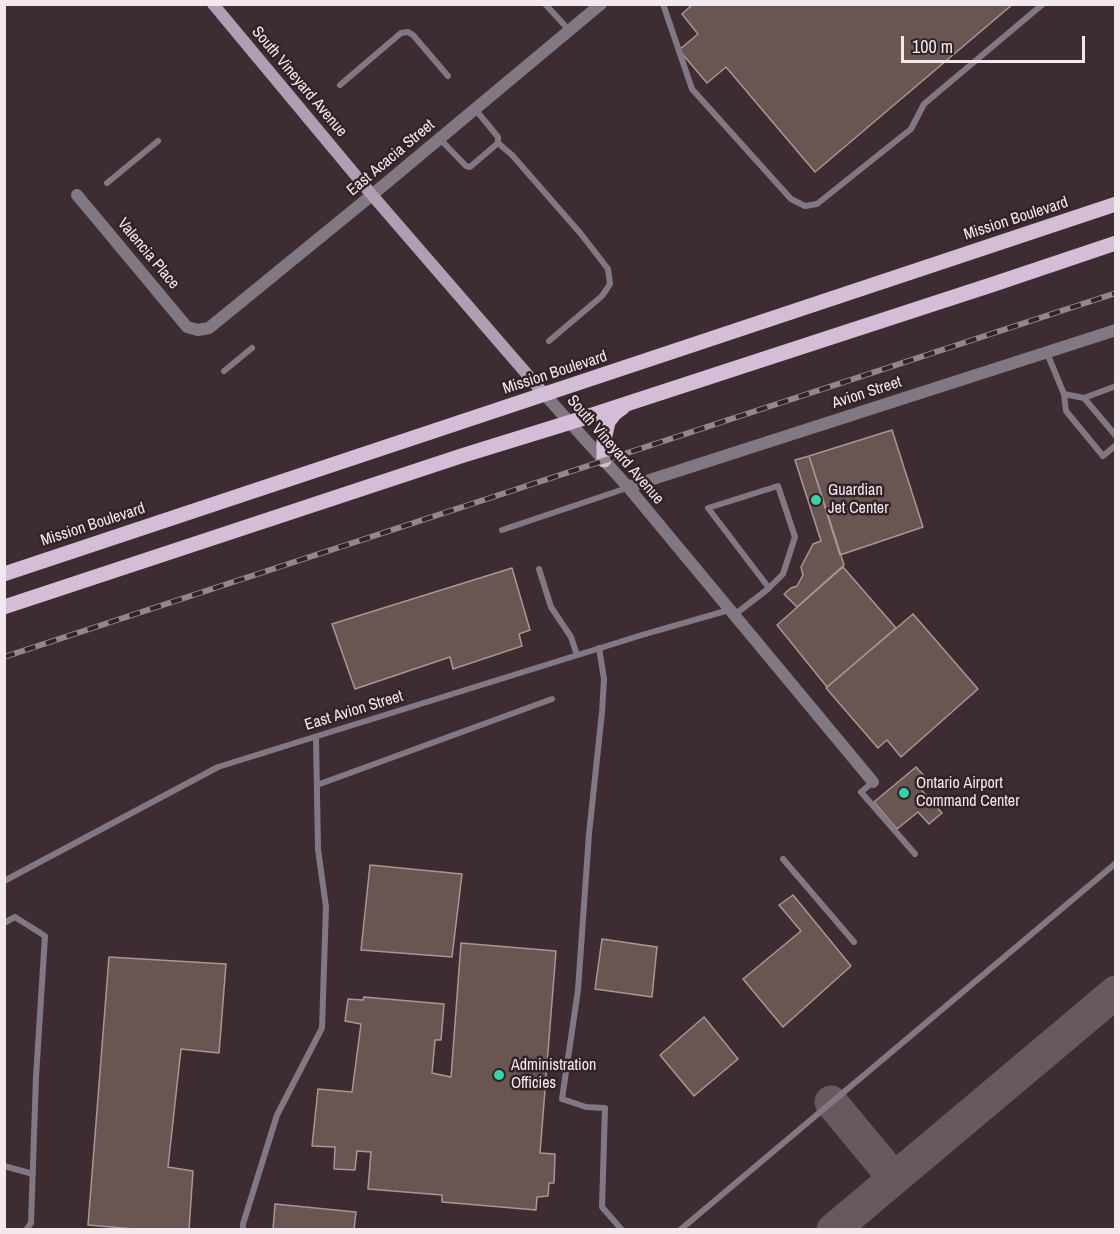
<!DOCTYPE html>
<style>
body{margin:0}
#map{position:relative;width:1120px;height:1234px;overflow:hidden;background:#3d2c32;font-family:"Archivo Narrow",sans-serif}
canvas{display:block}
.frame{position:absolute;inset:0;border:6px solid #f3e8eb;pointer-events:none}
.scale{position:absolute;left:901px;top:36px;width:184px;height:27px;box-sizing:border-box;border:3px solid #f3e8eb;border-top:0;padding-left:8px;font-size:18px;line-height:21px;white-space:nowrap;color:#f3e8eb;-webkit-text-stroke:4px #322328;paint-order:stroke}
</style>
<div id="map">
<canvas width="1120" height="1234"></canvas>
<div class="frame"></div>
<div class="scale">100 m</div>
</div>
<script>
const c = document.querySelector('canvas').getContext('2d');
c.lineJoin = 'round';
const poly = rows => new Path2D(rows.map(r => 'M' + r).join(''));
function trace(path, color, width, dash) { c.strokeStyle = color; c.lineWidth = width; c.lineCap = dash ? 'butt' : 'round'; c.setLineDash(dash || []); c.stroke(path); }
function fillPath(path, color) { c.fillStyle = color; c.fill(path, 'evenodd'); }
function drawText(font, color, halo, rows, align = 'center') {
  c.font = font + ' "Archivo Narrow",sans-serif'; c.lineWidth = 5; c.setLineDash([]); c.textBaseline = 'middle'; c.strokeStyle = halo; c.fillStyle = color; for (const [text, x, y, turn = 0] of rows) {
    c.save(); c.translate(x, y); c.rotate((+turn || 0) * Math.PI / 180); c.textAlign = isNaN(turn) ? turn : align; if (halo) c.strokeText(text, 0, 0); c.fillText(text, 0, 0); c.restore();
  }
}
trace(poly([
 [831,1102,894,1178],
 [833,1230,1116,992]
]), '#69595e', 33);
const building = poly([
 [693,4,1013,4,815,172,726,67,707,83,679,50,698,34,682,14,693,4],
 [892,430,923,527,840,555,809,456,892,430],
 [809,456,844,565,797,607,784,594,791,588,797,586,803,575,801,567,813,544,821,541,795,460,809,456],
 [843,567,896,628,827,687,777,625,843,567],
 [512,568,530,630,519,634,522,646,453,669,450,657,355,689,332,624,512,568],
 [913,614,978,689,901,757,887,740,878,748,826,688,913,614],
 [916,767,925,777,916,784,942,813,929,824,918,812,897,829,874,802,916,767],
 [370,865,462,874,452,957,361,950,370,865],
 [793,895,851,966,783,1027,743,979,801,931,779,905,793,895],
 [602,939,657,947,652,997,595,989,602,939],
 [461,943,556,951,540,1153,555,1154,554,1183,549,1183,548,1196,537,1197,536,1210,442,1202,442,1195,368,1189,371,1152,357,1151,355,1170,334,1169,335,1147,312,1146,318,1089,352,1092,361,1024,345,1021,348,999,363,1000,364,997,444,1004,441,1040,435,1040,432,1073,451,1077,461,943],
 [109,957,226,964,219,1053,181,1049,168,1167,193,1171,189,1230,146,1230,88,1225,109,957],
 [704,1017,738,1059,694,1096,660,1055,704,1017],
 [275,1204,356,1212,354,1230,273,1230,275,1204]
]);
fillPath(building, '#695653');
trace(building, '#ab9692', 1.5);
trace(poly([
 [545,4,569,30],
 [663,4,692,89,791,199,805,206,817,204,911,129,924,104,1043,4],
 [340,85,401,33,408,32,413,35,448,76],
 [440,139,466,166,470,167,498,143,498,137,475,109],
 [498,143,512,155,581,234,608,269,610,284,602,296,549,341],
 [107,183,158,141],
 [1047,353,1064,394,1066,411,1103,456,1116,445],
 [224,371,252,348],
 [1064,394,1084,398,1116,386],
 [1084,398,1116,436],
 [502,530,627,488],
 [539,569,551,607,571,637,577,655],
 [734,615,768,589,783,574,795,537,778,486,708,508,769,588],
 [599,648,604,679,602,712,589,834,578,990,562,1099,586,1107,605,1108,602,1207,622,1230],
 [873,782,861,792,915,854],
 [317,785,552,699],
 [783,859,854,942],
 [4,881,218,767,642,635,729,610],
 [4,923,15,917,45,936,36,1077,31,1223,26,1230],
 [4,1166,33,1174],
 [243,1230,243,1224,277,1115,322,1028,326,907,318,849,316,737],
 [680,1230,1116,863]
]), '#827884', 6);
trace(poly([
 [77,195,187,327,198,330],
 [545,395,628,487,873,782],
 [628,487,1116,330]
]), '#827884', 12);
trace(poly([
 [198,330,209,328,372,195,601,4]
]), '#827884', 12);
trace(poly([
 [213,4,372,195,545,395]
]), '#b09fb3', 12);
trace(poly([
 [604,460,604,440,608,422,615,413,623,407],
 [4,574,1116,204],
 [4,607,461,456,571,422,994,284,1116,243]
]), '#d3bdd7', 15);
const rail = poly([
 [4,657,1116,293]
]);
trace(rail, '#95868b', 6);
trace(rail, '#322328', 4, [11]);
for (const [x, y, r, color] of [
 [816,500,6,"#35d4a7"],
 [904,793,6,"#35d4a7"],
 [499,1075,6,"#35d4a7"]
]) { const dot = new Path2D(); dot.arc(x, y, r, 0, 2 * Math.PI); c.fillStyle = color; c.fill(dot); trace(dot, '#322328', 2); }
drawText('16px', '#f3e8eb', '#322328', [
 ["South Vineyard Avenue",299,82,50],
 ["East Acacia Street",391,158,-40],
 ["Mission Boulevard",1016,219,-18],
 ["Valencia Place",148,254,50],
 ["Mission Boulevard",555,373,-18],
 ["Avion Street",867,393,-18],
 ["South Vineyard Avenue",615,450,49],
 ["Mission Boulevard",93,525,-18],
 ["East Avion Street",354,711,-17]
]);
drawText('16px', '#f3e8eb', '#322328', [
 ["Guardian",828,491],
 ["Jet Center",828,509],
 ["Ontario Airport",916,784],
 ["Command Center",916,802],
 ["Administration",511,1066],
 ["Officies",511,1084]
], 'left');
</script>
